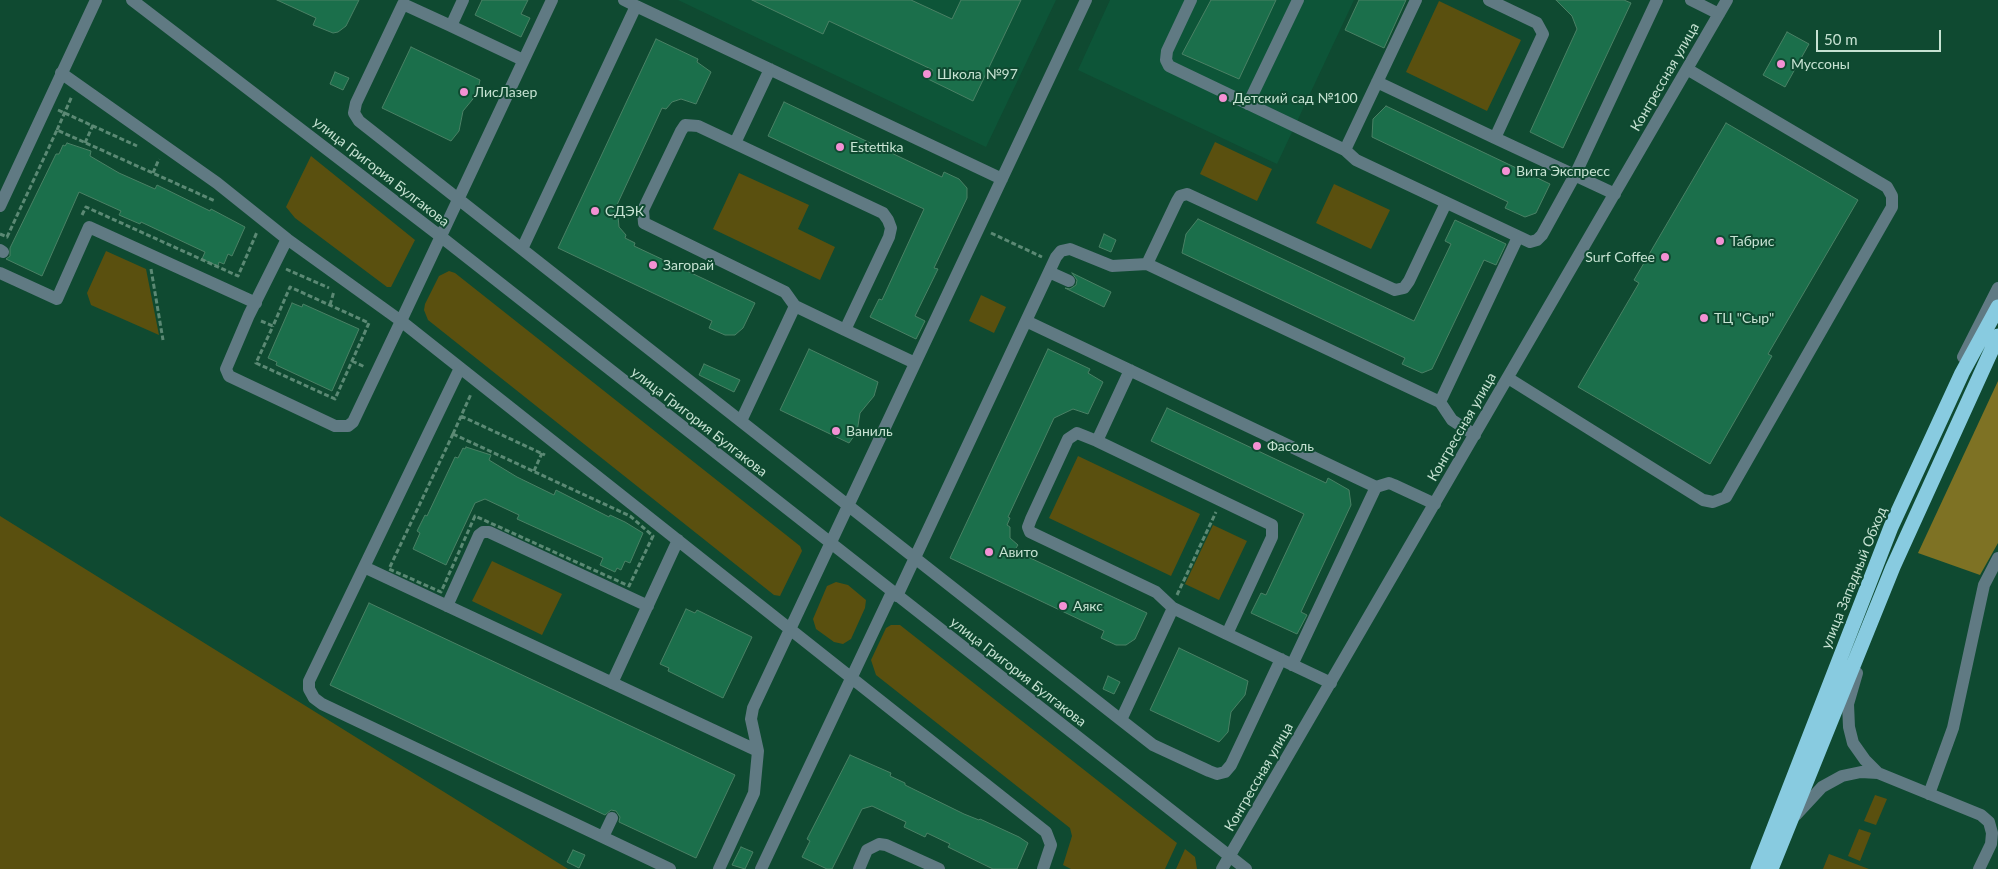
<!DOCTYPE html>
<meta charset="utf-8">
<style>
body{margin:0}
#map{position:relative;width:1998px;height:869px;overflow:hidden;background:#0f4a31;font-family:Lato,sans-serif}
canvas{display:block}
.scale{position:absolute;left:1816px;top:30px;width:125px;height:22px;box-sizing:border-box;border:2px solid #c6e2d2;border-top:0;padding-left:6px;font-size:15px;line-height:18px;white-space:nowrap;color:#c6e2d2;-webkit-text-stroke:4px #0f4a31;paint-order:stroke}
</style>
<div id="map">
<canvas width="1998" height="869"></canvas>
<div class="scale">50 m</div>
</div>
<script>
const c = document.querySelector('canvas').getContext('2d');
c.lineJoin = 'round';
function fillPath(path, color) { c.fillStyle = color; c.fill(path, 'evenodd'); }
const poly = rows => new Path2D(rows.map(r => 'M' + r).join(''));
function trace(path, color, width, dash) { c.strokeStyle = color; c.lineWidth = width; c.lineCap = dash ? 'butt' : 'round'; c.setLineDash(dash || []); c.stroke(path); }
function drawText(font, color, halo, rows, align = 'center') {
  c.font = font + ' Lato,sans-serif'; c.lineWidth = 4; c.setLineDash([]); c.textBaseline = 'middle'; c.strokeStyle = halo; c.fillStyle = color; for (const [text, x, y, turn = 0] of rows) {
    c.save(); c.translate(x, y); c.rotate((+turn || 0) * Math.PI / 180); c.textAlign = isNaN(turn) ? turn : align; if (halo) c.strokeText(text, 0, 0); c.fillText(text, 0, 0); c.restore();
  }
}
fillPath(poly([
 [678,0,1056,0,986,147],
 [1110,0,1354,0,1277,164,1078,70]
]), '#0d5538');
fillPath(poly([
 [1439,1,1521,40,1487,111,1406,72],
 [1215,142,1272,169,1257,201,1200,174],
 [311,156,415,240,391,287,387,287,295,218,286,207],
 [739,173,809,205,798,229,835,247,820,280,713,229],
 [1334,184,1390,210,1371,249,1316,223],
 [106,251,146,269,159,335,91,305,87,293],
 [449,271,455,273,800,546,802,551,780,596,774,595,428,320,424,310,425,304,439,276],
 [981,295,1006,307,994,333,969,321],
 [1078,456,1200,514,1171,576,1049,518],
 [0,516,568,869,0,869],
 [1213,525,1247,541,1219,600,1185,584],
 [492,561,562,594,542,635,472,601],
 [836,582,848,585,866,600,865,608,851,639,843,644,834,642,816,629,813,619,827,586],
 [891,625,900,625,1177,843,1165,869,1071,869,1063,865,1072,836,1070,828,876,675,871,660,886,628],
 [1875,795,1887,799,1876,825,1864,821],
 [1859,829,1871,833,1860,861,1848,856],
 [1185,849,1195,857,1197,869,1176,869],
 [1829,854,1869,869,1823,869]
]), '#5a500f');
fillPath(poly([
 [1998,381,1998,543,1980,575,1918,553]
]), '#7e7224');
const building = poly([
 [277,0,359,0,346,26,338,32,333,33,313,25,316,18,277,0],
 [482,0,528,0,521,14,530,18,521,37,475,15,482,0],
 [752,0,911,0,952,19,961,0,1021,0,973,101,928,79,933,70,829,21,823,34,752,0],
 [1211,0,1276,0,1239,79,1182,54,1211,0],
 [1359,0,1406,0,1384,48,1345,30,1359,0],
 [1556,0,1624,0,1631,3,1563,148,1530,132,1577,29,1572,16,1556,0],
 [1787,32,1809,44,1785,87,1763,75,1787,32],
 [656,39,698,59,697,62,711,72,696,104,681,99,672,102,666,109,662,108,616,207,619,208,615,215,618,216,619,227,626,235,625,238,635,243,634,246,755,303,743,328,735,335,725,335,709,328,712,321,558,248,656,39],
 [411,47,480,80,477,94,463,111,459,131,451,141,382,108,411,47],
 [335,72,349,78,343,90,330,84,335,72],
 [784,102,942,177,944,172,959,179,967,188,967,198,934,268,938,269,915,316,925,321,916,339,870,317,879,299,882,300,924,209,768,136,784,102],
 [1386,106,1550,184,1536,213,1525,217,1505,208,1508,202,1372,137,1373,119,1386,106],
 [1726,123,1858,200,1768,354,1772,356,1710,464,1578,387,1639,283,1634,280,1726,123],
 [67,143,91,151,90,156,119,173,155,189,157,185,210,211,211,209,245,227,232,256,228,254,224,264,219,262,218,266,202,259,205,252,141,222,140,224,119,215,121,211,79,192,42,276,6,259,10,256,10,248,56,154,59,154,63,145,65,146,67,143],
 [1198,219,1414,321,1451,244,1445,241,1455,220,1506,244,1496,265,1484,260,1432,369,1422,373,1402,364,1405,358,1182,253,1186,234,1198,219],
 [1104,234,1116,240,1111,252,1099,247,1104,234],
 [1072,273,1111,292,1104,307,1065,288,1070,289,1076,285,1077,280,1072,273],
 [292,303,302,307,303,304,359,329,332,391,276,365,277,362,268,358,292,303],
 [809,349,878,382,874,396,860,413,857,432,849,443,780,410,809,349],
 [1048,349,1090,369,1088,373,1103,382,1088,414,1073,409,1054,418,1008,517,1010,518,1007,525,1010,527,1010,538,1018,545,1016,548,1027,553,1026,556,1147,613,1135,639,1126,645,1116,645,1101,638,1104,631,950,558,1048,349],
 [704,364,740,380,734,392,699,375,704,364],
 [1167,408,1326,483,1328,478,1349,490,1351,505,1301,612,1307,615,1297,634,1251,613,1261,593,1266,595,1304,514,1151,441,1167,408],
 [466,447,491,455,489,460,517,477,554,495,556,490,609,517,610,515,625,522,643,533,630,563,625,561,621,570,617,568,615,572,600,565,603,558,517,519,519,515,485,499,475,503,446,565,413,549,420,533,417,531,425,515,427,516,455,457,458,458,463,448,465,449,466,447],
 [369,603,735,775,696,858,619,822,620,817,616,811,611,810,605,815,330,685,369,603],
 [686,609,695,613,697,610,752,637,723,698,668,671,669,668,660,664,686,609],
 [1179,648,1248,681,1245,695,1231,712,1228,732,1219,742,1150,710,1179,648],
 [1108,676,1120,682,1114,694,1103,689,1108,676],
 [850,755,891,773,890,776,905,783,905,785,964,814,979,820,980,819,1019,837,1028,843,1017,869,993,869,948,847,950,844,927,833,925,837,904,827,906,822,872,806,862,809,832,869,827,869,802,857,810,841,807,839,850,755],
 [741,847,753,852,745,869,732,865,741,847],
 [573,850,585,855,579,868,567,862,573,850]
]);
fillPath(building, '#1b6f4b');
trace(building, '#4a8165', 1);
trace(poly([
 [58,110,137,146],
 [57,130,72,96],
 [85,143,93,125],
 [153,173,159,159],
 [82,215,86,207,238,276,257,232],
 [991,233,1042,257],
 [0,234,7,237,57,130,215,201],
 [151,269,163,340],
 [286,269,329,288],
 [330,305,334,291],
 [261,321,273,326,290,287,369,323,335,399,256,363,273,326],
 [352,361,365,367],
 [461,416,545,455],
 [453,434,630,516,653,536,629,586,475,516,441,592,389,569,453,434],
 [453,434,471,394],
 [534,471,542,453],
 [1177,595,1216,512]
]), '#5b8974', 3, [5, 2.5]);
trace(poly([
 [132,0,440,236,1246,869],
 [463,0,451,26,523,60],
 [552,0,401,321,1046,832,1051,845,1043,869],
 [624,0,636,6],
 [1191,0,1167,51,1166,60,1169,66,1345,150],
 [1416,0,1345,150,1356,160,1530,242,1537,240,1542,235,1575,175,1657,0],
 [1691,0,1719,14],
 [451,26,403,4,356,103,354,113,359,121,1121,720],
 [61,73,217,183,287,239],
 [1377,82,1495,138,1543,34,1537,23,1489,0],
 [1248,104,1298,0],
 [1495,138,1615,194],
 [735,143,770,69],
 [0,206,96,0],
 [287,239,401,321,353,422,348,426,335,426,229,376,226,369,249,315,287,239],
 [522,249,636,6,1002,179],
 [0,250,3,252],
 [1049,272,1069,281],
 [0,273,57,299,89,227,256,303],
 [1026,321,1376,487,1389,483,1394,485,1435,504],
 [845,330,915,363],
 [1963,357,1998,288],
 [460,368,309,681,309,689,314,698,322,704,670,869],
 [1508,378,1703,500,1713,502,1726,497,1892,207,1892,196,1887,187,1687,69],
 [1440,402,1147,264,1177,201,1180,196,1187,194,1395,290,1404,288,1409,281,1446,203],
 [741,421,795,306,785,292,644,223,643,210,681,131,685,125,698,126,883,213,888,220,891,228,889,237,845,330,795,306],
 [1475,435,1452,420,1440,402,1518,237],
 [1097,441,1077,433,1068,439,1031,519,1028,527,1030,532,1156,592,1173,608,1227,634,1272,537,1272,525,1097,441,1130,370],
 [364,567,758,751],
 [897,596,1056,257,1061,251,1070,249,1112,266,1147,264],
 [447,606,479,535,483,532,489,532,648,606],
 [1173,608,1121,720,1153,745,1209,771,1217,774,1225,772,1231,765,1281,659],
 [1227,634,1331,683],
 [1292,665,1376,487],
 [1857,673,1848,704,1849,727,1853,743,1865,760,1878,773,1981,815,1989,822,1992,833,1991,844,1979,869],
 [612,683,678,540],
 [1929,794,1953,728,1984,585,1998,558],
 [1796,815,1822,787,1842,776,1861,772,1878,773],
 [603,837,612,818],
 [719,869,754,793,758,751,751,719,753,708,1086,0],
 [761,869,892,592],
 [859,869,867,850,879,844,886,845,939,869],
 [1222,869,1727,0]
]), '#607a83', 12);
trace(poly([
 [1758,869,1891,527,1962,373,1998,307],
 [1771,869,1893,567,1998,336]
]), '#88cbe0', 15);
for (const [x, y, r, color] of [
 [1781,64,5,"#f491d4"],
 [927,74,5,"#f491d4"],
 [464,92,5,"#f491d4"],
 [1223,98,5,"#f491d4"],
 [840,147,5,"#f491d4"],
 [1506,171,5,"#f491d4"],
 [595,211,5,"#f491d4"],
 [1720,241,5,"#f491d4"],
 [1665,257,5,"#f491d4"],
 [653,265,5,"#f491d4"],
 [1704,318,5,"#f491d4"],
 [836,431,5,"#f491d4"],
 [1257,446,5,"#f491d4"],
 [989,552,5,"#f491d4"],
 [1063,606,5,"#f491d4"]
]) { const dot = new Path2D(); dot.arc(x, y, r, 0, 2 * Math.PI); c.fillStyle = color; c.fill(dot); trace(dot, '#0f4a31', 2); }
drawText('14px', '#c6e2d2', '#0f4a31', [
 ["Муссоны",1791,64],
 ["Школа №97",937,74],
 ["ЛисЛазер",474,92],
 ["Детский сад №100",1233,98],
 ["Estettika",850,147],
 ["Вита Экспресс",1516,171],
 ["СДЭК",605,211],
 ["Табрис",1730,241],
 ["Surf Coffee",1655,257,"right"],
 ["Загорай",663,265],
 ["ТЦ \"Сыр\"",1714,318],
 ["Ваниль",846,431],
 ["Фасоль",1267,446],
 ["Авито",999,552],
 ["Аякс",1073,606]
], 'left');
drawText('14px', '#c6e2d2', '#0f4a31', [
 ["Конгрессная улица",1665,77,-60],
 ["улица Григория Булгакова",381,172,38],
 ["улица Григория Булгакова",699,422,38],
 ["Конгрессная улица",1462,427,-60],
 ["улица Западный Обход",1854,578,-68],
 ["улица Григория Булгакова",1018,672,38],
 ["Конгрессная улица",1259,777,-60]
]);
</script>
